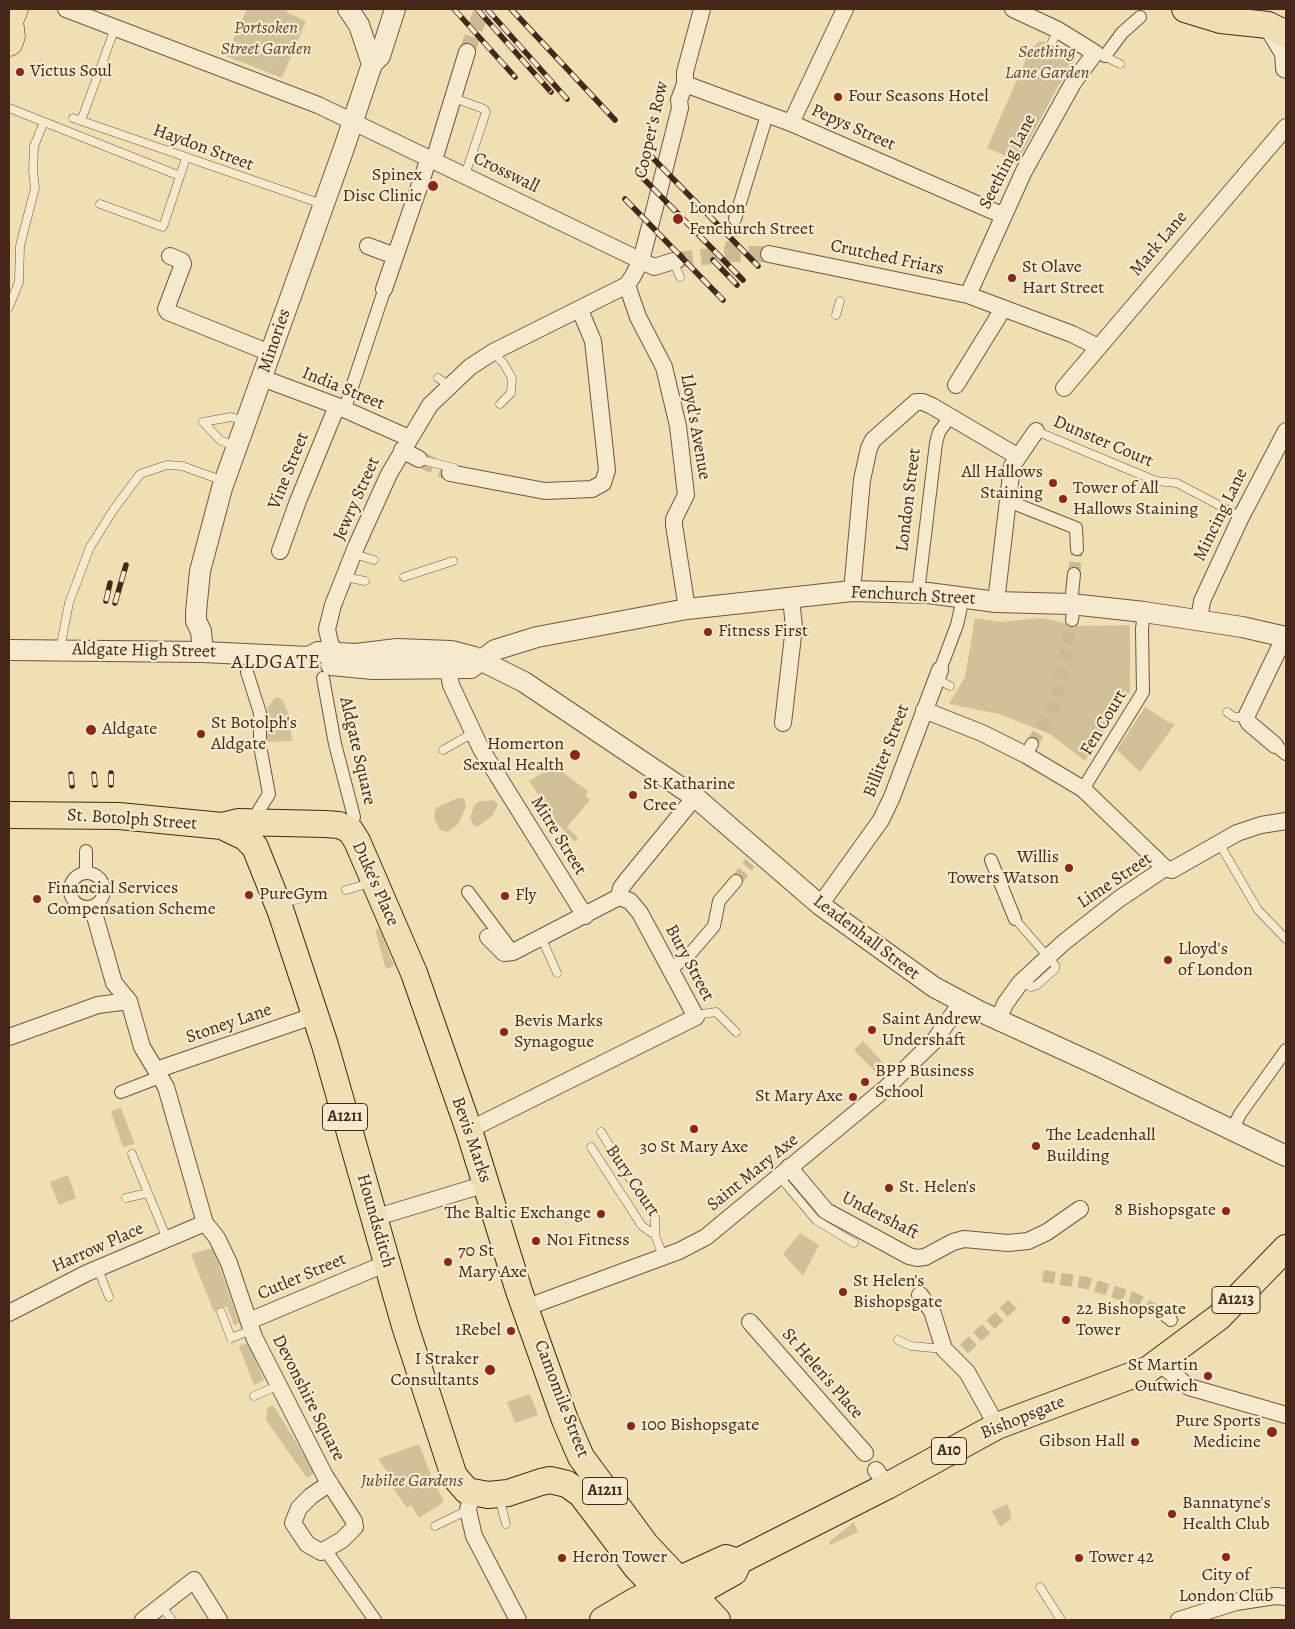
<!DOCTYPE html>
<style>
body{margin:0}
#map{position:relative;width:1295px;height:1629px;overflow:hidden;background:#efdfb2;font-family:Alegreya,serif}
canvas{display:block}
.frame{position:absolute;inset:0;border:10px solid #452819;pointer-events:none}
</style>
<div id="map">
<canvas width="1295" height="1629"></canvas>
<div class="frame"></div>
</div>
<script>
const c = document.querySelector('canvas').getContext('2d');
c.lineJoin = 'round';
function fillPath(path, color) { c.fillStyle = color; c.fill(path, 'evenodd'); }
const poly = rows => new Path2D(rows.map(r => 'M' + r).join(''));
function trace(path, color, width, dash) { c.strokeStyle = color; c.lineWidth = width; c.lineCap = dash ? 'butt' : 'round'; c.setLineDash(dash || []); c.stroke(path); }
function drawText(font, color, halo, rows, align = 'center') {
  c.font = font + ' Alegreya,serif'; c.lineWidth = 4.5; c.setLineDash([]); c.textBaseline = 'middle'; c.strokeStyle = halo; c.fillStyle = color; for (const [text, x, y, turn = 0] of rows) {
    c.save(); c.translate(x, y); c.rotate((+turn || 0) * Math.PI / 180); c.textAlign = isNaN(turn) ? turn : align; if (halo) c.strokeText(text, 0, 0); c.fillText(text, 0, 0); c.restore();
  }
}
fillPath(poly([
 [247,9,285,9,288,13,306,21,282,78,226,56],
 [1040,41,1055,44,1076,58,1056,90,1018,161,987,148,1030,50],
 [975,618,1000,622,1042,618,1078,626,1130,625,1130,691,1085,761,1050,734,999,714,949,704,965,677],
 [278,697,283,701,289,715,292,741,266,742,268,707,274,699],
 [1145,707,1168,722,1175,724,1140,772,1117,750],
 [554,766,588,791,585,796,590,800,567,827,578,838,575,842,557,823,529,781],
 [458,798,464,798,466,807,458,824,448,832,440,830,434,819,436,808],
 [493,800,498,804,493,815,479,826,474,826,470,818,474,806,478,802],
 [379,928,394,966,386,969,375,930],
 [863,1041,891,1071,882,1079,854,1050],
 [121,1108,135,1144,123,1147,111,1111],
 [68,1175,76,1198,59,1205,50,1182],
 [800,1233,819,1245,803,1276,783,1254],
 [213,1248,239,1323,234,1325,227,1306,214,1312,191,1254],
 [248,1343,264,1380,254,1385,239,1346],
 [530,1394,538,1415,515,1423,507,1402],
 [273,1405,315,1473,307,1478,266,1420,267,1408],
 [419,1444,431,1475,444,1502,419,1518,411,1505,407,1508,387,1480,391,1477,378,1459],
 [1007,1504,1011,1513,1010,1520,1000,1527,992,1511],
 [854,1522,858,1532,830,1545,829,1542]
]), '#d2c098');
trace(poly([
 [730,254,735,219],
 [1074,574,1077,549],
 [1032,744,1057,701,1072,620],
 [736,881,750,863],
 [1043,1276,1087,1283,1133,1298,1166,1316],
 [964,1349,1017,1300]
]), '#cdba93', 12, [12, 6]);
trace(poly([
 [467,52,482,9],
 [677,260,730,254,769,254],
 [419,459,450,473]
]), '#cdba93', 16, [16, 8]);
const service = poly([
 [1052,42,1058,30],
 [1102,55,1120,64],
 [454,98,484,109,486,112,465,175],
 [9,108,180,176],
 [73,118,322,204],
 [81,121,115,28],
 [100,204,163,227,186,158],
 [673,261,680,277],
 [9,307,19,282,20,246,35,188,33,171,34,146,44,122],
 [836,315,840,301],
 [493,352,504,364,512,378,511,393,500,404],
 [438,378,450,386],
 [1036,431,1156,481,1177,483,1241,517],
 [236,447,220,440,203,422,231,417,245,421],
 [422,460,454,468],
 [354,554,374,560],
 [345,577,365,581],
 [404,577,453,561],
 [60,649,69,603,90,547,114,509,140,474,167,465,182,466,224,481],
 [937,679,950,686],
 [1227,712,1234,717,1246,717],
 [443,750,473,733],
 [1219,843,1258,910,1286,939],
 [346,890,370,883],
 [282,903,311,896],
 [1015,919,1055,965,1055,969,1037,985,1031,987,1021,981],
 [542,939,557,973],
 [695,1015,716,1012,736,1032],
 [601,1132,655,1218,655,1235],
 [591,1147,642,1226,655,1235,663,1256],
 [132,1154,167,1239],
 [778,1175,816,1220,854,1243],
 [126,1198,148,1193],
 [98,1269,109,1297],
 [221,1312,231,1338,252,1330],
 [898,1340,911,1346,944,1349],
 [254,1396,279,1385],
 [499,1497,506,1524],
 [435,1526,468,1510],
 [1040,1587,1061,1620],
 [161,1606,172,1620]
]);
const pedestrian = poly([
 [1105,56,1122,33,1140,17],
 [735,219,767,115],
 [347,402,383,294],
 [1008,501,1076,528,1077,549],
 [918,593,936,443,939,432,950,417],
 [1071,604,1074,574],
 [1072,620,1074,605],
 [940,670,957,625,963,598],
 [247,672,260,713,260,746,269,794,254,818],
 [323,678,335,744,354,817,350,830],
 [1275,745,1286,754],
 [1026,755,1032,744],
 [1083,789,1143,692,1142,629,1144,612],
 [991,860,1015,919],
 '70 890a17 17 0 1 1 34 0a17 17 0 1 1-34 0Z',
 [86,873,86,851],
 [468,892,513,952],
 [671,969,689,955,714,926,719,901,736,881],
 [121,1092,160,1077],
 [1232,1130,1240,1114,1286,1050],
 [1166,1316,1171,1320],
 [326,1551,375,1620]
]);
const minor = poly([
 [66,9,318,105,654,267,677,260],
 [685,84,791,123,1002,215],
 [791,123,845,9],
 [434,160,467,52],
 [368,246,395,256],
 [769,254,968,295,1072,334,1098,347],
 [170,256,182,261,183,264,166,309,168,312,270,353],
 [627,285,638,317,664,367,678,426,686,495,674,519,674,525,687,609],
 [384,289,429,158],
 [968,295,1024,171,1073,83,1095,53,1058,30,1013,9],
 [262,378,337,406,409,438],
 [956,385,1003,309],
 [1064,388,1286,127],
 [402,450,419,459],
 [450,473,545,491,592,489,603,483,607,470,593,341,580,310],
 [280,551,298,501,337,406],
 [852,591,862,480,869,448,873,440,916,402,923,402,932,406,1017,456],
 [996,602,1012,466,1036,431],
 [1199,620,1202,601,1241,517,1286,431],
 [336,653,330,643,327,629,333,605,356,547,389,474,430,405,470,367,493,352,627,285,633,276,641,260,654,211,680,108,679,100,685,84,685,72,702,9],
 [448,669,451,685,481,749,585,916],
 [924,710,982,733,1026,755,1083,789,1165,868],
 [783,723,794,627,791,598],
 [1275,745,1249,723,1246,717,1285,636],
 [619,897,621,888,627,880,695,797],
 [820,905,881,820,892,797,940,670],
 [94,913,114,983,129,1001,142,1047,166,1087,205,1223,217,1238,229,1263,254,1337,325,1476,354,1521,355,1527,342,1540,321,1552,307,1544,293,1523,299,1508,311,1496,330,1483],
 [488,937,504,953,513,952,619,897],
 [998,1020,1005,1004,1020,983,1063,943,1119,899,1165,868,1172,870,1237,833,1261,825,1286,821],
 [9,1037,98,1005,129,1001],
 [156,1070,316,1015],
 [469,1130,696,1017,640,913,630,901,619,897],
 [789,1167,826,1211,909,1256,917,1258,925,1257,953,1242,964,1239,1008,1243,1028,1241,1047,1232,1080,1209],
 [374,1218,486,1184],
 [920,1295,932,1311,944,1349,967,1372,997,1426],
 [525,1308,679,1251,706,1237,886,1088,934,1041,961,1003],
 [9,1313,87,1273,205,1223],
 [249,1321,387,1263],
 [750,1322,865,1453],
 [1159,1363,1189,1387,1286,1415],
 [876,1470,887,1486],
 [472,1493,468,1510,474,1536,518,1620],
 [143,1620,194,1580,219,1620],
 [1179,1620,1236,1602,1275,1596,1286,1597]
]);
const tertiary = poly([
 [348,9,359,25,372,64],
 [1268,25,1285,53,1286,68],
 [9,650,203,652,309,657],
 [203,652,201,631,196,621,196,612,200,571,222,488,344,148,372,64,380,56,395,9],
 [309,657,318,652,356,654,397,649,451,651,474,657,524,682,695,797,820,905,934,987,979,1011,1097,1065,1286,1156],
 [331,665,373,669,471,668,495,650,537,637,687,609,852,591,928,593,996,602,1071,604,1144,612,1242,627,1286,637]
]);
const primary = poly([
 [1185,9,1221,20,1268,25,1286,34],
 [9,815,119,816,222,826,238,822,325,824,339,825,350,830,357,841,414,973,469,1130,519,1291,565,1420,581,1457,646,1545,717,1620],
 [222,826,245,837,255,847,281,912,325,1045,405,1326,454,1476,467,1491,488,1495,508,1493,541,1482,550,1480,567,1484,581,1494,637,1568,688,1620],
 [603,1620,635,1601,678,1580,726,1558,732,1560],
 [643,1620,673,1606,734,1572,739,1561,887,1486,997,1426,1149,1369,1219,1317,1286,1248]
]);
const trunk = poly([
 [9,42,11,36,9,21,14,9]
]);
trace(service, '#70563f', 9);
trace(pedestrian, '#70563f', 14);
trace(minor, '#70563f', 18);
trace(tertiary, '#70563f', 22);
trace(primary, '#452819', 28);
trace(trunk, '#452819', 29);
trace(service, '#f5eacd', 8);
trace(pedestrian, '#f5eacd', 12);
trace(minor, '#f5eacd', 16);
trace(tertiary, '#f5eacd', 20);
trace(primary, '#efdfb2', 26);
trace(trunk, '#efdfb2', 28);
const rail = poly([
 [454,9,515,77],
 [477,9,551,92],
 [487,9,567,99],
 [511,9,615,120],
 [646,151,758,266],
 [637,172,743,280],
 [625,199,723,300],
 [713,260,737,285],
 [106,601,110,583],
 [115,603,126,565],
 [71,774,72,786],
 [94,774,95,785],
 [111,785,111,773]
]);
trace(rail, '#452819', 5.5);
trace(rail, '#f5eacd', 4, [11]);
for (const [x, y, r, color] of [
 [20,72,5,"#8f2418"],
 [838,97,5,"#8f2418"],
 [433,186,6,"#8f2418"],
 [678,219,6,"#8f2418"],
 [1012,278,5,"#8f2418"],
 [1053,483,5,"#8f2418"],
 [1063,499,5,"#8f2418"],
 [708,632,5,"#8f2418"],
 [91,730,6,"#8f2418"],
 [201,734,5,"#8f2418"],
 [575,755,6,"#8f2418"],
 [633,795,5,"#8f2418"],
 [1069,868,5,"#8f2418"],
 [249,895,5,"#8f2418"],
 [505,896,5,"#8f2418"],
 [37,899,5,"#8f2418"],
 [1168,960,5,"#8f2418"],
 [872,1030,5,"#8f2418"],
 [504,1032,5,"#8f2418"],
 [865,1082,5,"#8f2418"],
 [853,1097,5,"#8f2418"],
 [694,1129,5,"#8f2418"],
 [1036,1146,5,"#8f2418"],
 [889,1188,5,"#8f2418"],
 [1226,1211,5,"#8f2418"],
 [601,1214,5,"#8f2418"],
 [536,1241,5,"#8f2418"],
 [448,1262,5,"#8f2418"],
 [843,1292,5,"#8f2418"],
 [1066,1320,5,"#8f2418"],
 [511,1331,5,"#8f2418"],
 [490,1370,6,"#8f2418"],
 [1208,1376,5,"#8f2418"],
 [631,1426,5,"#8f2418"],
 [1272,1432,6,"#8f2418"],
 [1135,1442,5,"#8f2418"],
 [1172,1514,5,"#8f2418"],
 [1226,1557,5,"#8f2418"],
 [562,1558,5,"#8f2418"],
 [1079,1558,5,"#8f2418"]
]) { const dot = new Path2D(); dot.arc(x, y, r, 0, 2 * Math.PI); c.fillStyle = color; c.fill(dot); trace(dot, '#f5eacd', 2); }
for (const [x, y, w] of [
 [345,1117,45],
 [1236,1300,48],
 [949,1451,35],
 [605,1491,45]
]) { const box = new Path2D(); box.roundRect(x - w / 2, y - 13.5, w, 27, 4); c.fillStyle = '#f5eacd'; c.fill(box); trace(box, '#452819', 1); }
drawText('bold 16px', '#452819', null, [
 ["A1211",345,1117],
 ["A1213",1236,1300],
 ["A10",949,1451],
 ["A1211",605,1491]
]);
drawText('italic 18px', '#614632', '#f5eacd', [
 ["Portsoken",266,29],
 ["Street Garden",266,50],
 ["Seething",1047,53],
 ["Lane Garden",1047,74],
 ["Jubilee Gardens",412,1482]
]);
drawText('18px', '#452819', '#f5eacd', [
 ["Victus Soul",30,72],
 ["Four Seasons Hotel",848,97],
 ["Spinex",422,176,"right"],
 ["Disc Clinic",422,197,"right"],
 ["London",689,209],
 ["Fenchurch Street",689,230],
 ["St Olave",1022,268],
 ["Hart Street",1022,289],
 ["All Hallows",1043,473,"right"],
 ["Staining",1043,494,"right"],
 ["Tower of All",1073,489],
 ["Hallows Staining",1073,510],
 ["Fitness First",718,632],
 ["St Botolph's",211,724],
 ["Aldgate",211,745],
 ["Aldgate",102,730],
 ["Homerton",564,745,"right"],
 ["Sexual Health",564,766,"right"],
 ["St Katharine",643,785],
 ["Cree",643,806],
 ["Willis",1059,858,"right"],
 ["Towers Watson",1059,879,"right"],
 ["Financial Services",47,889],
 ["Compensation Scheme",47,910],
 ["PureGym",259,895],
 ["Fly",515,896],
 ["Lloyd's",1178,950],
 ["of London",1178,971],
 ["Saint Andrew",882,1020],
 ["Undershaft",882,1041],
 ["Bevis Marks",514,1022],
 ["Synagogue",514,1043],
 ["BPP Business",875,1072],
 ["School",875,1093],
 ["St Mary Axe",843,1097,"right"],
 ["The Leadenhall",1046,1136],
 ["Building",1046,1157],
 ["30 St Mary Axe",694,1148,"center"],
 ["St. Helen's",899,1188],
 ["8 Bishopsgate",1216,1211,"right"],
 ["The Baltic Exchange",591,1214,"right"],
 ["No1 Fitness",546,1241],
 ["70 St",458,1252],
 ["Mary Axe",458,1273],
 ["St Helen's",853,1282],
 ["Bishopsgate",853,1303],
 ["22 Bishopsgate",1076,1310],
 ["Tower",1076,1331],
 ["1Rebel",501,1331,"right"],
 ["I Straker",479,1360,"right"],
 ["Consultants",479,1381,"right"],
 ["St Martin",1198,1366,"right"],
 ["Outwich",1198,1387,"right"],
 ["Pure Sports",1261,1422,"right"],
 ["Medicine",1261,1443,"right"],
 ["100 Bishopsgate",641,1426],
 ["Gibson Hall",1125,1442,"right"],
 ["Bannatyne's",1182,1504],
 ["Health Club",1182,1525],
 ["Heron Tower",572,1558],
 ["Tower 42",1089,1558],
 ["City of",1226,1576,"center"],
 ["London Club",1226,1597,"center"]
], 'left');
drawText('18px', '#452819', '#f5eacd', [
 ["Pepys Street",853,128,24],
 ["Cooper's Row",652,130,-77],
 ["Haydon Street",203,148,20],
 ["Seething Lane",1008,162,-63],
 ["Crosswall",506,173,26],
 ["Mark Lane",1159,244,-50],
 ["Crutched Friars",887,258,12],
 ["Minories",275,341,-71],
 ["India Street",343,389,22],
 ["Lloyd's Avenue",695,427,80],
 ["Dunster Court",1103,442,23],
 ["Vine Street",289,471,-68],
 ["Jewry Street",357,499,-66],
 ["London Street",909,500,-83],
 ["Mincing Lane",1221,515,-64],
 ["Fenchurch Street",913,596,3],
 ["Aldgate High Street",144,651,1],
 ["Fen Court",1104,723,-59],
 ["Aldgate Square",357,751,77],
 ["Billiter Street",887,751,-69],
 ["St. Botolph Street",132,820,4],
 ["Mitre Street",558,836,58],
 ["Lime Street",1115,881,-34],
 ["Duke's Place",375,884,66],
 ["Leadenhall Street",866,938,37],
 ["Bury Street",689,963,62],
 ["Stoney Lane",229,1024,-19],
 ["Bevis Marks",471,1140,71],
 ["Saint Mary Axe",753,1173,-39],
 ["Bury Court",632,1181,56],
 ["Undershaft",880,1216,27],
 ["Houndsditch",375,1221,74],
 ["Harrow Place",98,1248,-24],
 ["Cutler Street",302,1277,-23],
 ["St Helen's Place",822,1374,49],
 ["Devonshire Square",308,1398,63],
 ["Camomile Street",561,1399,69],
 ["Bishopsgate",1023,1418,-22]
]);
c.letterSpacing = '1px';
drawText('20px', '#452819', '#f5eacd', [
 ["ALDGATE",276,663]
]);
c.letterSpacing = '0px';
</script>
